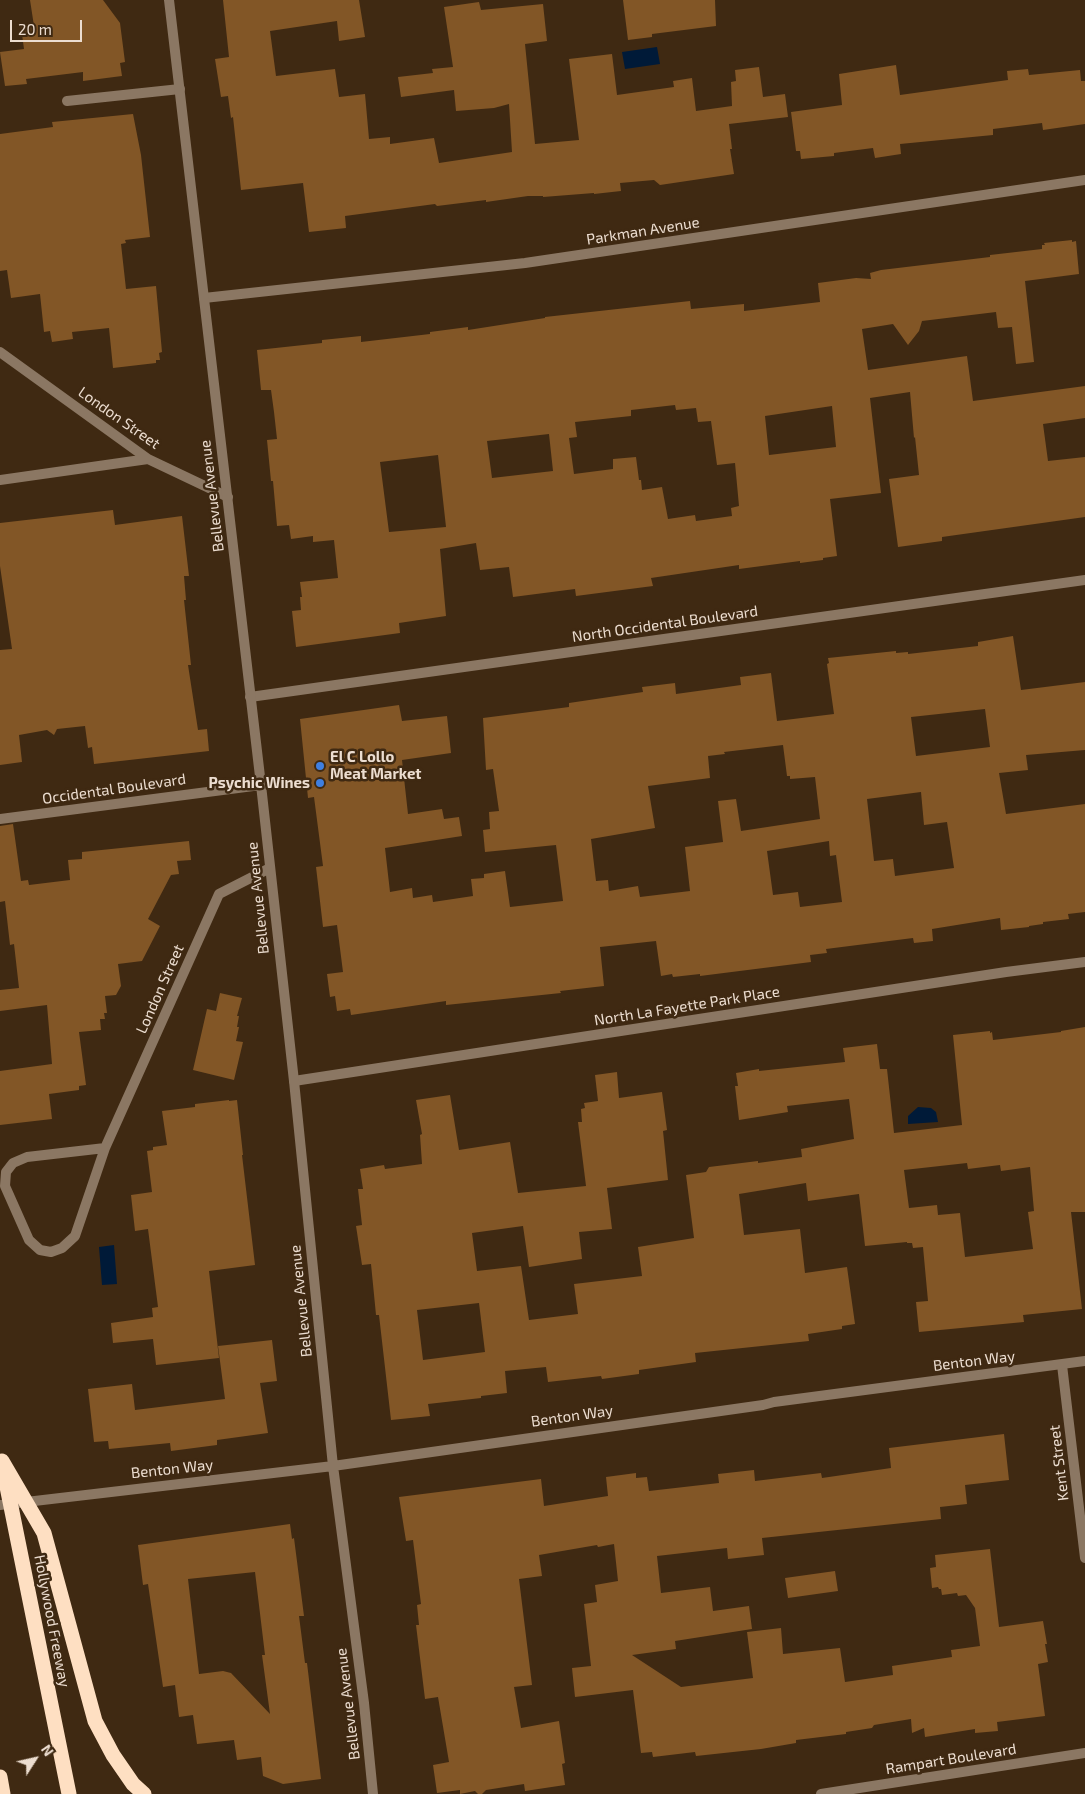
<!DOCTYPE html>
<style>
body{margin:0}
#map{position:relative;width:1085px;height:1794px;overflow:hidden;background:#3f2912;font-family:"Exo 2",sans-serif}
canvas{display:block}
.north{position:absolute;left:10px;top:1734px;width:50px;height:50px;-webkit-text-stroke:4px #3f2912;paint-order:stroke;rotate:55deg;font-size:14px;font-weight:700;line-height:20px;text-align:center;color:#ecddd0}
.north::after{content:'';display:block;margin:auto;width:18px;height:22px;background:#ecddd0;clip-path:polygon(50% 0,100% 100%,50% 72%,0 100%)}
.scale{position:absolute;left:10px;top:20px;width:72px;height:22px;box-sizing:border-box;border:2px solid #ecddd0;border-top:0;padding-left:6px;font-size:15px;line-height:18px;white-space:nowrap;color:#ecddd0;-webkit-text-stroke:4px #3f2912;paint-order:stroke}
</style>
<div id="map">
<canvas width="1085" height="1794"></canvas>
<div class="north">N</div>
<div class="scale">20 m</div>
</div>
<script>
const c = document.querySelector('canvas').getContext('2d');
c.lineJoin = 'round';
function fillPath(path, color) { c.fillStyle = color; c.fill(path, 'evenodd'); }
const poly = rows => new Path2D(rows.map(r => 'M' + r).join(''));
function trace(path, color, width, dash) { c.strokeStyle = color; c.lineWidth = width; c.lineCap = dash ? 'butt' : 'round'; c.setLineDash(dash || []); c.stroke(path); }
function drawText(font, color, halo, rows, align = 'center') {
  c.font = font + ' "Exo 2",sans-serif'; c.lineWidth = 5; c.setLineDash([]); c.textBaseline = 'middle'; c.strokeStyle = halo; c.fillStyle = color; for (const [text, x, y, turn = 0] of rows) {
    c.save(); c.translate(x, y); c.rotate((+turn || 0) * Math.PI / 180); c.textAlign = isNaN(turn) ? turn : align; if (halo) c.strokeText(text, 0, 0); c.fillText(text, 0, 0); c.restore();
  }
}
fillPath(poly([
 [657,47,660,64,625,69,622,52],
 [918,1107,931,1108,936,1112,938,1122,908,1124,908,1116],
 [114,1245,117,1284,102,1285,99,1247]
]), '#001a38');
fillPath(poly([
 [30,0,103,0,120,23,125,62,120,63,122,76,83,81,83,72,26,79,27,84,5,86,0,52,24,49,21,27,34,26],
 [223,0,359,0,365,37,339,41,337,21,270,31,276,76,335,69,339,97,365,94,369,139,390,137,390,144,434,138,439,163,512,152,509,104,494,108,456,111,454,90,401,97,398,77,433,73,432,69,453,67,444,7,479,2,481,10,543,4,547,41,525,44,535,144,579,140,569,59,612,54,617,95,674,87,673,81,692,78,696,111,732,106,731,82,736,81,735,70,759,67,763,97,785,94,788,117,729,124,732,149,730,149,734,174,660,185,654,180,620,183,621,191,594,194,594,193,543,197,543,196,528,196,486,202,486,200,437,206,435,204,345,216,346,228,309,232,303,183,241,190,233,117,231,118,228,96,221,97,215,59,229,57],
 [623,0,715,0,716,26,652,34,652,37,628,40],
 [896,65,900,95,1008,80,1007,71,1028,69,1029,75,1080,70,1081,81,1085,81,1085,124,1043,130,1042,123,993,129,993,135,900,144,901,154,875,158,873,148,834,153,834,156,801,159,800,151,796,151,791,112,842,105,839,74],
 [133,114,141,155,150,237,125,240,126,243,121,244,126,289,156,286,162,352,159,353,160,360,156,360,156,363,113,368,109,328,72,332,73,339,52,342,50,331,44,332,40,294,11,298,7,270,0,271,0,134,53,127,52,122],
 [1072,240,1072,242,1076,241,1079,274,1025,281,1034,362,1016,364,1012,327,998,328,996,312,922,321,919,331,908,345,893,324,862,329,868,370,967,356,973,401,1085,386,1085,418,1043,424,1048,461,1085,457,1085,517,942,537,942,541,898,547,889,479,919,475,915,437,914,438,910,392,870,398,881,493,830,499,837,556,823,558,823,560,800,563,800,561,739,569,739,565,651,578,653,586,576,596,575,589,513,597,509,567,480,570,476,543,440,549,446,616,399,623,400,633,296,647,292,611,301,610,300,597,302,597,300,582,338,578,334,540,313,542,313,536,291,539,289,525,277,526,273,481,271,481,267,440,277,439,274,412,271,390,261,390,257,350,322,343,322,340,361,336,361,342,430,334,430,332,468,327,468,330,545,318,545,317,690,301,691,309,744,304,744,311,820,302,818,283,856,278,871,279,870,273,881,270,990,257,990,255,1042,249,1042,245,1045,245,1044,243],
 [675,405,676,410,696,408,698,422,711,421,717,465,735,463,739,506,731,508,732,516,696,521,695,515,668,519,662,487,642,490,641,480,639,480,636,457,613,459,613,469,574,474,569,438,577,437,575,422,631,416,631,410],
 [832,406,836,447,769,455,765,416],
 [549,434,553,471,492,478,487,441],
 [438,455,446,527,389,532,380,462],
 [113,510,115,525,182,516,189,576,184,576,186,600,184,600,191,665,188,665,198,730,207,729,209,751,94,764,92,747,88,748,85,726,57,729,54,735,47,730,19,735,22,762,0,765,0,650,12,649,0,566,0,523],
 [1013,636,1021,690,1085,682,1085,750,1026,755,1028,770,999,773,1006,814,1085,804,1085,912,1068,914,1069,919,1043,922,1043,924,1029,926,1029,927,1001,930,1000,918,932,929,933,941,914,943,913,938,826,949,827,953,810,955,811,962,700,976,700,974,673,977,672,974,661,976,656,941,600,947,604,986,560,991,561,993,446,1005,446,1001,351,1015,350,1009,337,1011,335,996,330,997,327,974,343,972,337,925,323,927,316,867,323,866,314,797,308,798,300,719,399,705,402,721,447,716,451,753,402,760,408,814,442,809,444,819,459,817,462,836,385,848,390,892,412,888,413,898,432,895,433,902,473,896,471,879,484,878,484,874,505,871,510,907,563,901,556,845,485,852,483,830,490,829,489,812,499,811,493,769,486,770,483,718,569,707,569,703,643,692,642,687,675,683,676,694,741,685,740,677,771,673,777,721,834,714,827,664,829,663,828,658,896,651,896,653,908,652,908,654,978,646,978,642],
 [985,709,990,747,916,756,911,717],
 [783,745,787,776,790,776,790,779,815,777,820,819,741,831,736,799,718,801,723,842,685,847,690,891,640,897,638,886,609,891,608,880,596,881,591,839,655,828,648,786,710,778,708,756,725,754,724,752],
 [921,792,924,825,947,822,954,868,895,876,893,859,874,861,867,799],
 [829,841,830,856,836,855,842,902,800,907,798,892,773,895,767,851],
 [13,824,21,881,28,880,29,885,70,880,68,860,82,859,82,852,189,841,191,860,177,861,179,874,171,875,148,919,160,926,142,961,118,964,121,986,116,995,105,996,107,1013,104,1013,105,1019,100,1019,101,1030,79,1032,86,1085,79,1086,79,1090,49,1094,52,1119,0,1125,0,1071,52,1064,47,1005,0,1011,0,990,19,988,14,944,10,945,5,901,0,902,0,826],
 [220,993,242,998,237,1016,239,1016,237,1027,239,1027,236,1041,243,1042,234,1080,193,1070,207,1009,216,1011],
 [1085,1027,1085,1212,1071,1212,1082,1309,1023,1315,1024,1322,919,1332,916,1302,928,1301,923,1247,913,1248,912,1243,907,1243,907,1242,865,1246,859,1194,808,1201,806,1183,739,1194,744,1235,800,1229,805,1273,847,1267,855,1324,842,1326,842,1329,808,1334,809,1341,695,1353,696,1362,639,1370,639,1374,602,1379,601,1376,548,1382,546,1367,505,1371,507,1393,481,1396,481,1398,428,1404,430,1416,391,1420,379,1315,376,1315,371,1264,362,1265,356,1226,362,1225,358,1189,363,1189,360,1169,384,1165,385,1169,422,1164,420,1135,422,1134,416,1100,450,1095,459,1150,510,1142,518,1193,586,1186,578,1122,582,1122,581,1109,585,1108,584,1103,598,1101,595,1075,617,1072,619,1098,662,1092,667,1130,663,1131,668,1180,607,1188,612,1229,579,1232,582,1259,529,1267,523,1226,472,1233,477,1271,521,1266,529,1320,578,1314,574,1284,642,1276,638,1247,694,1238,686,1175,706,1172,709,1167,758,1161,758,1163,802,1157,801,1149,854,1139,849,1099,787,1106,788,1112,739,1120,735,1086,738,1086,736,1073,759,1069,759,1071,845,1062,843,1048,877,1044,880,1069,887,1069,894,1133,962,1125,953,1035,990,1031,990,1033,992,1032,993,1040,1061,1032,1061,1031],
 [967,1163,968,1169,1000,1165,1001,1171,1030,1167,1034,1211,1028,1212,1033,1249,965,1257,960,1213,938,1215,937,1205,909,1208,904,1170],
 [479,1303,485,1352,423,1360,417,1310],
 [229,1100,229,1101,237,1100,243,1155,242,1155,255,1265,209,1271,219,1358,156,1365,153,1339,113,1343,111,1323,153,1317,152,1308,158,1307,148,1229,135,1231,131,1195,152,1192,147,1151,153,1150,153,1147,167,1145,162,1111,195,1107,195,1104],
 [272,1340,277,1381,260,1383,268,1433,217,1440,217,1445,171,1451,170,1443,109,1449,108,1441,94,1442,88,1389,132,1384,135,1410,225,1399,218,1346],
 [1004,1434,1009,1480,965,1485,967,1504,940,1507,941,1519,762,1538,764,1555,728,1559,727,1548,657,1556,661,1593,710,1587,713,1611,749,1606,752,1629,675,1641,676,1649,632,1655,681,1687,753,1678,747,1632,781,1628,783,1654,840,1648,845,1682,893,1675,892,1666,952,1657,951,1650,980,1646,975,1608,966,1595,958,1596,957,1593,942,1595,941,1589,939,1589,938,1587,932,1588,930,1568,936,1567,935,1555,990,1549,999,1627,1043,1621,1047,1644,1045,1644,1048,1662,1038,1664,1045,1716,997,1722,998,1731,975,1733,975,1729,925,1737,924,1728,912,1733,911,1719,874,1725,872,1728,846,1732,846,1734,796,1740,796,1743,761,1749,696,1756,695,1752,653,1757,652,1752,641,1753,633,1690,575,1697,572,1668,591,1666,584,1604,597,1602,595,1585,618,1581,614,1544,598,1547,597,1545,539,1555,542,1576,519,1579,532,1685,514,1687,521,1728,559,1721,565,1763,562,1764,565,1785,525,1791,524,1784,486,1790,482,1794,478,1794,475,1791,460,1794,460,1790,437,1793,433,1765,449,1762,438,1697,425,1699,416,1625,419,1625,417,1605,421,1604,413,1540,406,1541,399,1497,541,1479,544,1506,608,1496,606,1477,636,1473,636,1478,647,1477,649,1491,719,1483,718,1474,754,1470,755,1481,821,1473,822,1478,891,1468,889,1448],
 [290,1524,292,1539,294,1538,304,1616,299,1616,305,1663,307,1663,321,1779,283,1784,263,1776,261,1757,237,1760,234,1740,197,1744,193,1715,179,1717,175,1685,163,1687,148,1584,143,1585,138,1545],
 [255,1572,265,1655,262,1655,270,1714,231,1673,223,1671,199,1674,188,1579],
 [835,1571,838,1591,788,1598,785,1578]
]), '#825626');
trace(poly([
 [67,101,180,89],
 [204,298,525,263,1085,180],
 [0,352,148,459,228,497],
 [0,480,148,459],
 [250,697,1085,580],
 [0,819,261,785],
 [294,1081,1006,972,1085,962],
 [105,1148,27,1157,13,1163,6,1172,5,1186,29,1240,40,1250,51,1252,62,1248,75,1236,105,1148,219,894,270,868],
 [1062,1365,1085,1558],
 [821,1794,1085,1753]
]), '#8b7763', 10);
trace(poly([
 [169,0,261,785,294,1081,333,1466,364,1703,373,1794],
 [0,1505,333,1466,763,1405,774,1402,1085,1361]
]), '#8b7763', 10);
trace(poly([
 [2,1461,44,1533,95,1721,113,1755,133,1784,144,1794],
 [4,1472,69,1794],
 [0,1777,3,1794]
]), '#fedfc2', 15);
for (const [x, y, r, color] of [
 [320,766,5,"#3f7fe0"],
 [320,783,5,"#3f7fe0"]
]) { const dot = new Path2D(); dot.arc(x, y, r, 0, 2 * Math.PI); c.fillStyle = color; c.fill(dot); trace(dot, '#3f2912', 2); }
drawText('15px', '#ecddd0', '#3f2912', [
 ["Parkman Avenue",643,231,-9],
 ["London Street",119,418,35],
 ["Bellevue Avenue",212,496,-97],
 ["North Occidental Boulevard",665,624,-8],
 ["Occidental Boulevard",114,789,-8],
 ["Bellevue Avenue",258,898,-96],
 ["London Street",160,989,-66],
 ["North La Fayette Park Place",687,1006,-9],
 ["Bellevue Avenue",301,1301,-96],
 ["Benton Way",974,1361,-7],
 ["Benton Way",572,1416,-8],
 ["Kent Street",1059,1463,-97],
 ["Benton Way",172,1469,-6],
 ["Hollywood Freeway",52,1621,79],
 ["Bellevue Avenue",348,1704,-97],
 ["Rampart Boulevard",951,1759,-9]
]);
drawText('bold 15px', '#ecddd0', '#3f2912', [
 ["El C Lollo",330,757],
 ["Meat Market",330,774],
 ["Psychic Wines",310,783,"right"]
], 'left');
</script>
